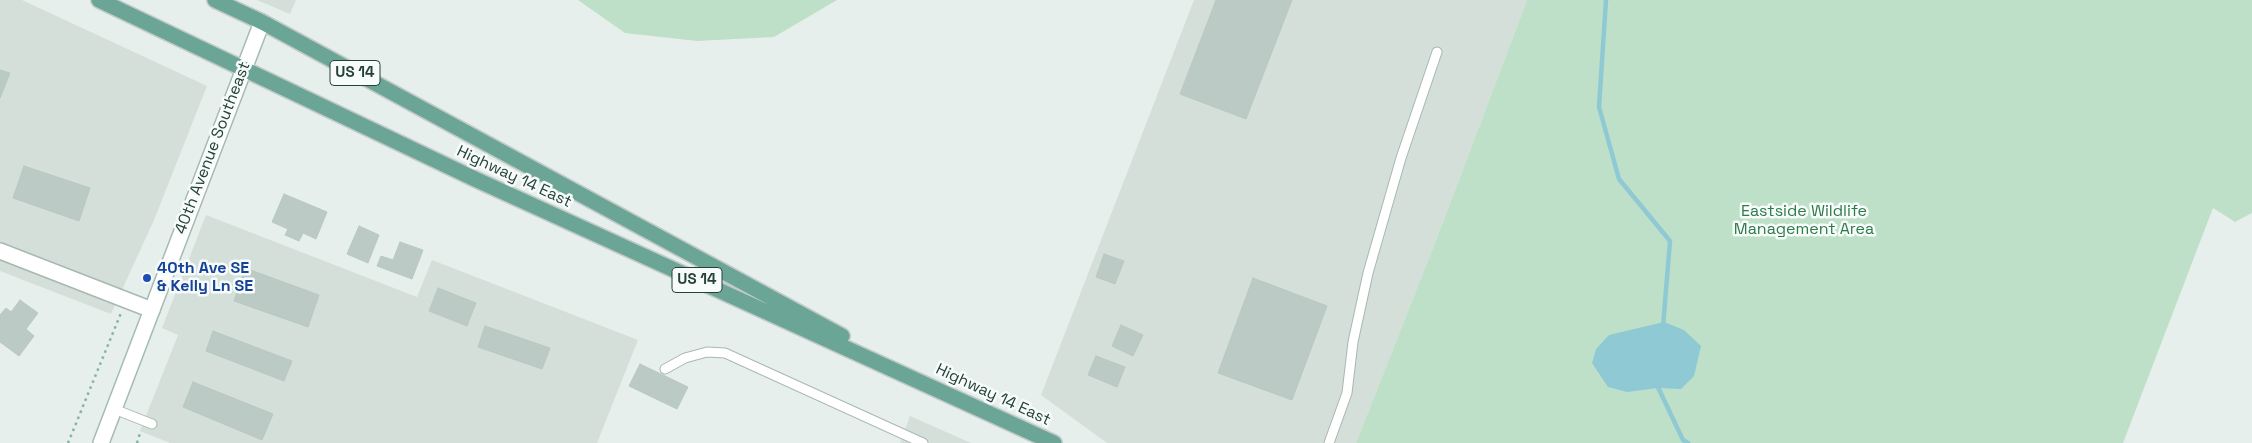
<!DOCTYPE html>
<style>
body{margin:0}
canvas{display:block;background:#e6efeb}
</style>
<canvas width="2252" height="443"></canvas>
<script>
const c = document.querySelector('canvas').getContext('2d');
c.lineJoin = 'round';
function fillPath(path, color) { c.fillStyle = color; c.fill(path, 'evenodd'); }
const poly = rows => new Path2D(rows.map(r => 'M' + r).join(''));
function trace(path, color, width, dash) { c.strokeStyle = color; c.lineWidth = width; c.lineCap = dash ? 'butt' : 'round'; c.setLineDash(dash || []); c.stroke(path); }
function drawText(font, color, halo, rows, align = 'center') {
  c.font = font + ' "Space Grotesk",sans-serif'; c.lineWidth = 5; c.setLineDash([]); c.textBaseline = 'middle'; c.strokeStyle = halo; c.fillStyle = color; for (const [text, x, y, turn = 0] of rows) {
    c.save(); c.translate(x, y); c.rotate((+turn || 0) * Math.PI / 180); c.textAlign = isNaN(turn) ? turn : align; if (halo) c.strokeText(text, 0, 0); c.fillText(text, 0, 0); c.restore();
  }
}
fillPath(poly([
 [0,0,22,0,207,86,154,220,111,314,0,271],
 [257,0,296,0,290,14],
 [1194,0,1527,0,1442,225,1356,443,1107,443,1041,395],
 [206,215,417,297,432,260,638,340,597,443,170,443,140,431,178,335,162,328],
 [910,416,971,443,900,443]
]), '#d4dfda');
fillPath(poly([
 [578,0,837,0,774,37,697,41,625,33],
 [1527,0,2252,0,2252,213,2235,222,2213,208,2123,443,1356,443,1442,225]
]), '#bfe0c8');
fillPath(poly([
 [1664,322,1684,330,1701,346,1694,376,1681,389,1658,388,1627,392,1608,387,1592,363,1596,349,1609,335]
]), '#8ec9d4');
trace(poly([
 [1606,0,1599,107,1619,179,1670,241,1663,327],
 [1656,383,1683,440,1688,443]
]), '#8ec9d4', 4.5);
const building = poly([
 [1216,0,1292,0,1246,119,1180,94,1216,0],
 [0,70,10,73,0,98,0,70],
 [24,166,90,188,79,221,13,198,24,166],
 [284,194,327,212,316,239,303,233,299,241,285,235,288,229,272,222,284,194],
 [359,226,379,235,368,263,347,254,359,226],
 [400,242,423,250,412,279,377,266,381,256,393,260,400,242],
 [1104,254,1124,261,1115,284,1096,277,1104,254],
 [245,268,319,295,308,327,234,301,245,268],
 [1253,278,1327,306,1292,400,1218,373,1253,278],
 [438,288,476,303,467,326,429,311,438,288],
 [20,300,38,313,26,329,34,336,19,356,0,342,0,315,6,308,11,312,20,300],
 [1121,325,1143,335,1133,356,1112,346,1121,325],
 [485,326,550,348,542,369,478,347,485,326],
 [213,331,292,361,284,381,206,351,213,331],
 [1096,356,1125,367,1117,387,1088,375,1096,356],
 [640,364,688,387,677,409,629,386,640,364],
 [193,382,273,414,262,440,183,407,193,382]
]);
fillPath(building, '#bbcac4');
trace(building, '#b8c9c2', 1);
const lane = poly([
 [665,369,685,358,707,352,725,353,923,443],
 [114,409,152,424],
 [1329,443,1347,393,1353,342,1368,273,1401,158,1437,52]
]);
const street = poly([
 [0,251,152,310]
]);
const secondary = poly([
 [101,443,262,22]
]);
const primary = poly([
 [99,0,477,180,1054,443],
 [215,0,262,22,842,336]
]);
trace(lane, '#a8b8b2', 11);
trace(street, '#a8b8b2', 18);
trace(secondary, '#a4bbb3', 18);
trace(primary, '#c2cac8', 18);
trace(poly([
 [68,443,121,313],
 [137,443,140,433]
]), '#86b3a5', 2.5, [2.5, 4]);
trace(lane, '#fff', 9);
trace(street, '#fff', 15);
trace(secondary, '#fff', 15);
trace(primary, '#6aa596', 15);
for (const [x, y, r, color] of [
 [147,278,5,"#1a4fb4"]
]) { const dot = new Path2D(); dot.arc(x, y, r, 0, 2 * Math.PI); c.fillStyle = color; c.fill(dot); trace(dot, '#f7fbf9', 2); }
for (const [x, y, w] of [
 [355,73,50],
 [697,280,50]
]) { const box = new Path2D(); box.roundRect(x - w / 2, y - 12.5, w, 25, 4); c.fillStyle = '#f7fbf9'; c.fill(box); trace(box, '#24423a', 1); }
drawText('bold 15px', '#24423a', null, [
 ["US 14",355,73],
 ["US 14",697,280]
]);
drawText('16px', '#24423a', '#f7fbf9', [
 ["40th Avenue Southeast",213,148,-69],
 ["Highway 14 East",514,177,25],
 ["Highway 14 East",993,395,25]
]);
drawText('16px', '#2d7a4b', '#f7fbf9', [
 ["Eastside Wildlife",1804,212],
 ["Management Area",1804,230]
]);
drawText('bold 16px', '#164399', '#f7fbf9', [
 ["40th Ave SE",157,269],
 ["& Kelly Ln SE",157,287]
], 'left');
</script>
